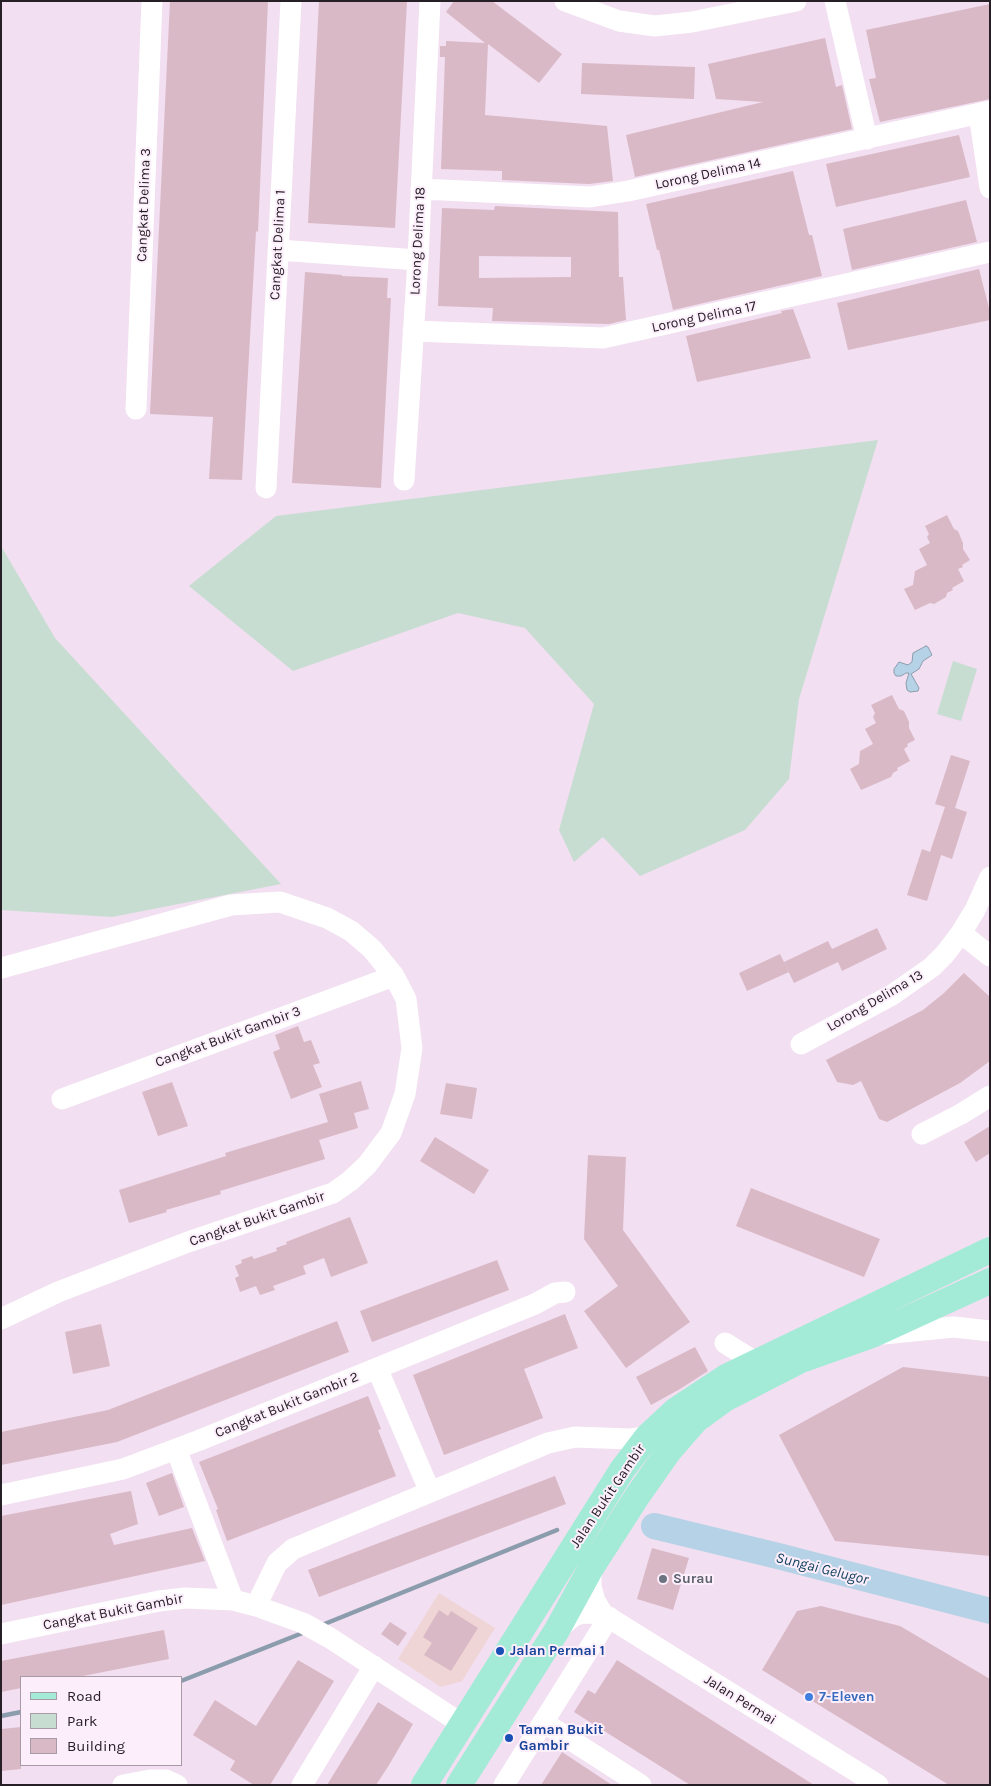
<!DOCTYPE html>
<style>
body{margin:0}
#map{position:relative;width:991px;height:1786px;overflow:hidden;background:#f2dff1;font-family:Karla,sans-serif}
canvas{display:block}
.frame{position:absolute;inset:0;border:2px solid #262026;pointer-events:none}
.legend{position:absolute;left:20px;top:1676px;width:162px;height:90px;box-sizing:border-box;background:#fdeefc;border:1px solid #a79ca6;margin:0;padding:6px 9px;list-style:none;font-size:15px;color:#262026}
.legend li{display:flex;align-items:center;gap:10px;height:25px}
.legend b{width:25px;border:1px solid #a79ca6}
</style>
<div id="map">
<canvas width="991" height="1786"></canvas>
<div class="frame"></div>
<ul class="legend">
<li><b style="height:6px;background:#a3ebd7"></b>Road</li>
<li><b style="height:14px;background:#c8ddd1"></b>Park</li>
<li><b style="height:14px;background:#dab9c6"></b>Building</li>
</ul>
</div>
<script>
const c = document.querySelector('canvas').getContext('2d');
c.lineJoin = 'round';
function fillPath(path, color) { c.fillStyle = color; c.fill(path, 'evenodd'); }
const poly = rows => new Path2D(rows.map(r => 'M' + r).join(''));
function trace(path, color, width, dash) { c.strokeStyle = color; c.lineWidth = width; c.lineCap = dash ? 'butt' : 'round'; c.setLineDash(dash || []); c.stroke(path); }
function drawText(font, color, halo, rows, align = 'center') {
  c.font = font + ' Karla,sans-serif'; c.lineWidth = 4; c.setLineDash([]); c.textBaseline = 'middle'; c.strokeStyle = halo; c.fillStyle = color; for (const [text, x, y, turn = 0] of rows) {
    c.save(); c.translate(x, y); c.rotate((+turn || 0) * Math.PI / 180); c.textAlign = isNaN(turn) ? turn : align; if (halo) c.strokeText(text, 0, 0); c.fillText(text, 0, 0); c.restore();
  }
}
fillPath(poly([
 [439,1593,495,1628,462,1681,441,1687,398,1659]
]), '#efd5d6');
fillPath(poly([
 [878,440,799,699,789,779,745,830,640,876,603,837,574,862,559,830,594,704,525,628,458,613,293,671,189,586,276,516],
 [1,546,55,638,281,884,112,917,1,910],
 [953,661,977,669,961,721,937,714]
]), '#c8ddd1');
const water = poly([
 [926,646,928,647,932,655,923,661,919,669,911,674,919,688,918,691,910,692,907,690,906,683,909,673,906,673,901,676,896,676,894,673,894,669,899,662,908,665,912,662,913,653,926,646]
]);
fillPath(water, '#b6d2e6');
trace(water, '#8b9dac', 1);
trace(poly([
 [322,1625,557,1530],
 [181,1681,305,1632],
 [1,1716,21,1712]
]), '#8b9dac', 4.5);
trace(poly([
 [654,1526,778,1556,990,1611]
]), '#b6d2e6', 26);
fillPath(poly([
 [170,1,268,1,258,232,256,231,249,355,242,480,209,479,213,417,150,414],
 [319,1,407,1,395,228,308,223],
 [454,1,492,1,562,54,539,83,488,44,485,115,607,126,613,181,589,184,502,180,502,171,441,169,445,57,440,57,440,46,446,46,446,41,485,43,446,12],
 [990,4,990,99,880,122,869,79,876,78,866,30],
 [825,38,836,87,842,85,852,129,635,177,626,135,763,102,716,99,708,64],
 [582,63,695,67,694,99,581,94],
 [959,135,970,177,836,207,826,164],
 [793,171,809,235,812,235,822,276,673,310,659,250,657,250,646,204],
 [966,200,977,242,852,270,843,229],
 [495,206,618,212,619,277,623,277,626,320,609,324,492,321,493,308,438,306,442,208,494,210],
 [479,256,571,257,571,277,479,278],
 [979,269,990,312,990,320,848,350,837,303],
 [305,272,342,275,342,276,388,278,387,298,391,298,381,488,292,483],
 [793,309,811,358,697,382,686,336,782,313,781,311],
 [947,515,954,529,958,531,963,543,963,549,970,560,962,565,963,567,958,569,964,581,952,588,953,590,947,593,946,597,934,604,930,603,915,610,904,589,913,585,915,571,927,565,919,549,930,543,927,537,929,534,925,526],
 [892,695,899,709,904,711,909,722,909,728,915,740,907,744,908,746,904,749,910,761,897,768,898,770,893,773,891,777,861,790,850,769,859,764,860,751,873,744,865,729,876,723,873,717,875,713,871,705],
 [951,755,970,761,955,808,967,812,952,859,941,855,927,901,907,895,922,849,930,852,945,807,935,804],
 [877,928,887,949,842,971,838,962,794,983,784,962,828,941,832,949],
 [780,954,789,972,747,991,739,973],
 [964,973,990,997,990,1061,960,1083,887,1122,879,1119,861,1081,853,1085,837,1082,826,1060,923,1010,944,993],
 [298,1026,304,1042,311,1040,320,1063,313,1065,322,1087,291,1099,273,1052,280,1049,275,1035],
 [361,1081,369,1109,354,1113,358,1128,319,1140,325,1159,220,1191,221,1194,166,1210,167,1212,129,1223,119,1190,226,1156,225,1153,328,1122,319,1094],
 [172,1082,188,1126,158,1136,142,1092],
 [446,1083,477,1088,472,1119,440,1114],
 [990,1126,990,1153,976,1162,964,1142],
 [435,1137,489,1170,474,1194,420,1161],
 [588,1155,626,1157,623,1230,690,1322,626,1368,584,1311,618,1286,584,1239],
 [751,1188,880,1239,864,1277,736,1226],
 [350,1217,368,1263,331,1277,324,1258,303,1266,306,1274,273,1286,275,1290,260,1295,256,1286,240,1292,235,1278,239,1276,235,1266,242,1263,241,1260,252,1256,254,1259,277,1251,276,1248,287,1244,286,1242],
 [497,1260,509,1290,372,1342,360,1311],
 [565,1314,578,1348,524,1369,543,1418,444,1455,413,1375],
 [337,1321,349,1352,117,1442,1,1465,1,1432,108,1410],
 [101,1324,110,1366,73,1374,65,1332],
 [695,1347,708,1371,680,1389,651,1405,636,1377],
 [903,1367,990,1377,990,1556,835,1541,779,1435],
 [368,1396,381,1429,378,1430,396,1476,227,1541,216,1510,218,1509,199,1462],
 [172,1473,184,1507,159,1516,146,1483],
 [555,1476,566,1504,319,1597,308,1570],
 [131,1491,138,1524,110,1534,114,1545,192,1528,205,1561,1,1605,1,1516],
 [652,1548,689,1558,673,1610,637,1599],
 [821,1606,900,1626,990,1679,990,1785,949,1785,762,1670,797,1611],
 [439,1610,448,1616,451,1611,478,1628,451,1671,424,1655,432,1643,423,1637],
 [390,1622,407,1633,398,1646,381,1634],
 [164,1630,169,1659,78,1677,21,1677,21,1688,1,1692,1,1661],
 [298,1660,334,1681,270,1785,254,1785,230,1770,235,1761,193,1735,215,1700,256,1726],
 [617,1660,765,1754,814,1785,690,1785,574,1712,588,1690,595,1694],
 [378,1702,413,1724,389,1765,376,1785,327,1785],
 [21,1727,21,1769,1,1771,1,1729],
 [562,1752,612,1785,541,1785]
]), '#dab9c6');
trace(poly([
 [565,1,619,21,655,26,692,22,796,1],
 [835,1,867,139],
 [979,114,990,188],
 [421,189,590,197,628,191,990,111],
 [278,250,418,260],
 [413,331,603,338,990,252],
 [136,409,152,1],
 [404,480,418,260,430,1],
 [266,488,291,1],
 [961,933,990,956],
 [1,968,231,905,280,902,327,918,351,931,372,949,394,976,406,999,412,1048,405,1094,391,1133,367,1165,350,1181,333,1193,188,1242,58,1292,1,1319],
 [801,1044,892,995,932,967,945,954,961,933,975,910,990,877],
 [62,1099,394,976],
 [922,1134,961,1114,990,1096],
 [883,1334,954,1327,990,1331],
 [725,1343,749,1358,758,1361],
 [377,1368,430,1492],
 [176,1449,233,1600],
 [1,1495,123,1469,200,1440,535,1304,555,1293,565,1292],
 [591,1568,591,1587,595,1601,603,1614],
 [256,1606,277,1563,293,1549,548,1443,575,1437,630,1439,648,1436],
 [557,1630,575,1615,587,1613,603,1614,878,1785],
 [1,1634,159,1601,185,1598,233,1600,256,1606,303,1623,330,1638,462,1724],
 [543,1722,641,1785],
 [123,1785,150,1780,166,1780,177,1785],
 [302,1785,374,1666],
 [504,1785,609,1617]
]), '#fff', 21);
trace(poly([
 [424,1785,622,1470,648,1436,676,1410,726,1377,990,1250],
 [459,1785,557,1630,591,1568,638,1495,669,1451,696,1420,725,1399,801,1360,872,1335,990,1281]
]), '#a3ebd7', 26);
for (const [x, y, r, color] of [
 [663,1579,5,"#6b7280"],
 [500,1651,5,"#1a4fb4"],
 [809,1697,5,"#3f7fe0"],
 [509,1738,5,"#1a4fb4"]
]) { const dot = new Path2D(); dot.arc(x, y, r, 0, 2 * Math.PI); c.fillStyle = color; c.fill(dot); trace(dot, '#fdeefc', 2); }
drawText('14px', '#262026', '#fdeefc', [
 ["Lorong Delima 14",708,174,-12],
 ["Cangkat Delima 3",144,205,-88],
 ["Lorong Delima 18",418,241,-87],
 ["Cangkat Delima 1",278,245,-87],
 ["Lorong Delima 17",704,317,-12],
 ["Lorong Delima 13",875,1001,-30],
 ["Cangkat Bukit Gambir 3",228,1037,-20],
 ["Cangkat Bukit Gambir",257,1219,-19],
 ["Cangkat Bukit Gambir 2",287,1405,-22],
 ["Jalan Bukit Gambir",608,1496,-56],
 ["Cangkat Bukit Gambir",113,1612,-11],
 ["Jalan Permai",740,1700,32]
]);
drawText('bold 14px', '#5b616d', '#fdeefc', [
 ["Surau",673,1579]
], 'left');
drawText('bold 14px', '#164399', '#fdeefc', [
 ["Jalan Permai 1",510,1651],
 ["Taman Bukit",519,1730],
 ["Gambir",519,1746]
], 'left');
drawText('bold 14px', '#366cbe', '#fdeefc', [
 ["7-Eleven",819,1697]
], 'left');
drawText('italic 15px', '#0f415d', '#fdeefc', [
 ["Sungai Gelugor",822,1569,14]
]);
</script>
